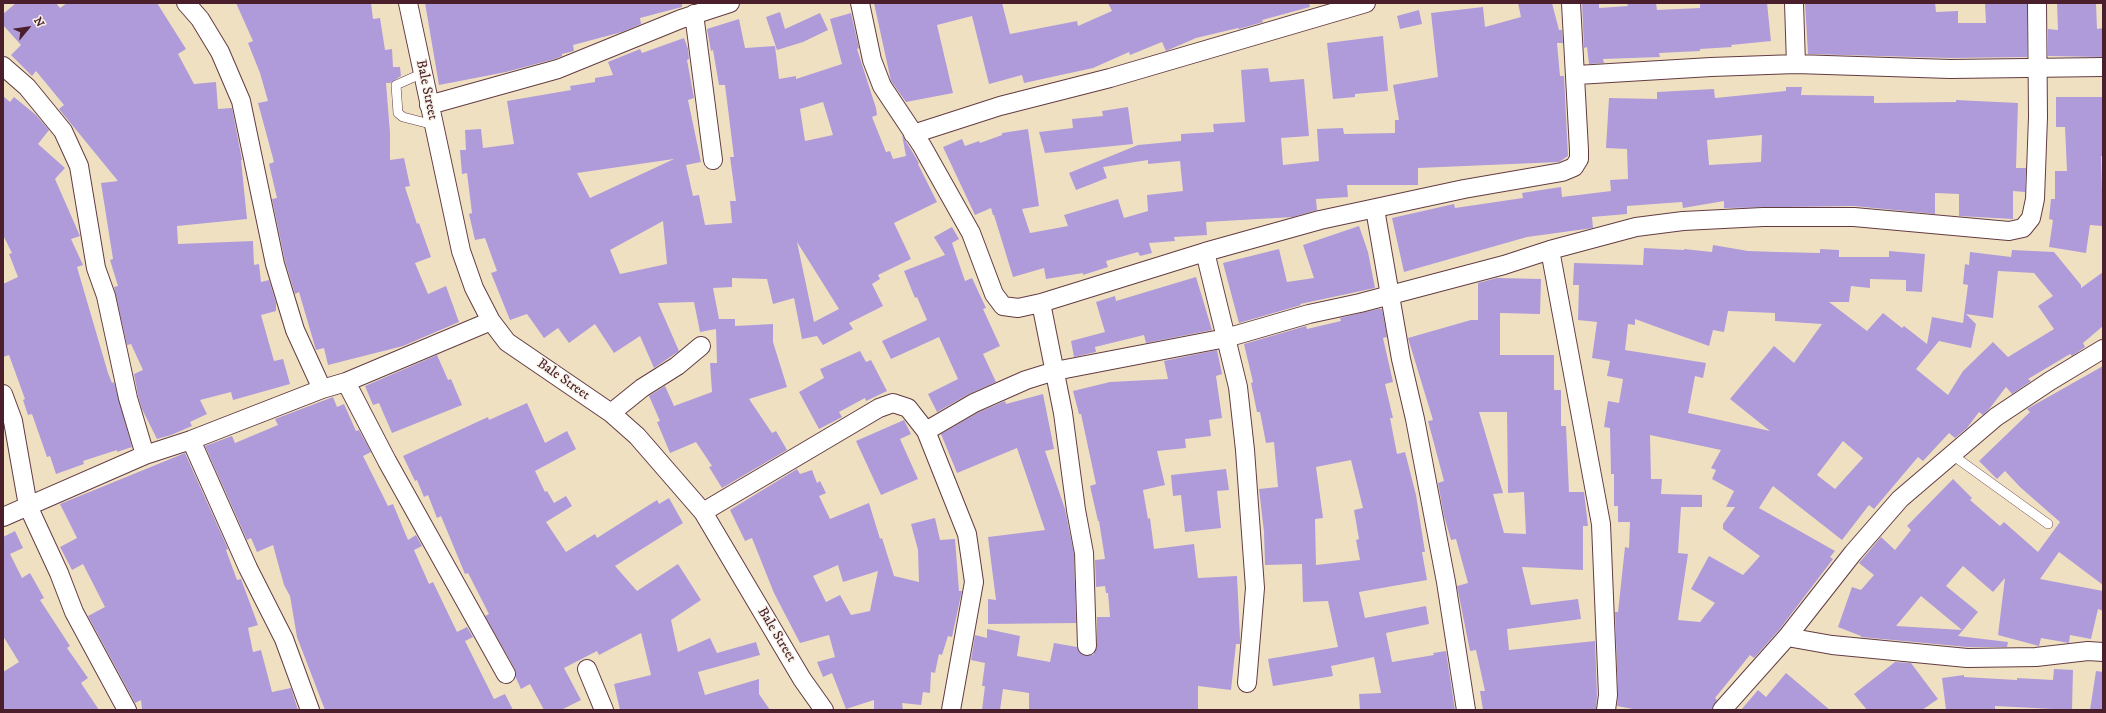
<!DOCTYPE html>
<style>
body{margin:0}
#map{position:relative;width:2106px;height:713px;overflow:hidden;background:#f0e0c2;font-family:"IM FELL DW Pica",serif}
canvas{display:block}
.frame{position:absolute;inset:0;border:4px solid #4a1f2b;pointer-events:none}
.north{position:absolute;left:8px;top:8px;width:40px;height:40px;-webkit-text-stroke:3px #f7f3e8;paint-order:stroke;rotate:61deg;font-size:11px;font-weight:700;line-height:16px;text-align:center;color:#4a1f2b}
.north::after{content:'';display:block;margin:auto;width:14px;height:18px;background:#4a1f2b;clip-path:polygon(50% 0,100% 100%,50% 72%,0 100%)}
</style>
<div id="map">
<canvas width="2106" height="713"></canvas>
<div class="frame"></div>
<div class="north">N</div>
</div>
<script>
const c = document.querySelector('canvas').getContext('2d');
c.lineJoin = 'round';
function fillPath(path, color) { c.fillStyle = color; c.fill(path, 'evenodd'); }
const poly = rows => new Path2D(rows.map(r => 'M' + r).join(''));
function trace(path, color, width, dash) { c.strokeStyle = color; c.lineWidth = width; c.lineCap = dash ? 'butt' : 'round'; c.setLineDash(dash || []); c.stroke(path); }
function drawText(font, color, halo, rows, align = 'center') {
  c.font = font + ' "IM FELL DW Pica",serif'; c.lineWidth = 3; c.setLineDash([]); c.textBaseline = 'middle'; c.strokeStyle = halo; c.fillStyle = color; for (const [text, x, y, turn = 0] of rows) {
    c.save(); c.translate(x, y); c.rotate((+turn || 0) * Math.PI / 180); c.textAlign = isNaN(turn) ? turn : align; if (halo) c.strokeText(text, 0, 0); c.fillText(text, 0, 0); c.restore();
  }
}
fillPath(poly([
 [16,3,56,3,60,8,67,3,157,3,186,49,178,54,194,84,216,82,218,109,232,108,242,160,241,160,247,219,177,226,178,244,253,241,254,265,259,264,261,282,269,280,276,303,276,311,261,315,274,361,283,359,290,384,233,400,231,392,200,400,207,414,190,422,192,426,171,435,157,439,142,409,138,395,134,374,143,370,131,344,127,345,114,287,118,286,110,260,113,259,101,183,118,181,59,109,64,105,36,71,32,76,11,55,21,45,3,25,3,14],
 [236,3,371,3,373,19,380,18,385,50,392,49,393,67,400,67,401,76,390,83,386,83,390,133,390,160,404,158,410,186,405,187,417,224,419,223,431,257,415,263,428,294,446,286,459,322,403,346,328,365,324,348,316,350,299,292,295,294,285,261,272,199,277,198,269,164,274,162,258,103,268,101,260,73,248,43,253,41],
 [425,3,682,3,682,7,640,18,641,24,622,32,573,45,574,51,562,54,562,56,555,59,506,72,439,85],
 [874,3,1002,3,1010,34,1077,21,1078,26,1112,11,1108,3,1309,3,1310,7,1262,20,1263,22,1239,29,1238,28,1196,38,1166,51,1162,42,1130,55,1129,52,1093,68,1024,83,1022,75,989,84,972,16,937,25,953,93,906,102,891,81],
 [1518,3,1552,3,1559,30,1562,30,1563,43,1557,43,1560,76,1564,76,1568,156,1559,162,1418,168,1418,185,1347,185,1348,197,1316,199,1317,210,1293,217,1206,222,1207,235,1174,237,1175,241,1149,243,1152,253,1140,256,1138,252,1106,261,1108,267,1083,275,1083,273,1046,279,1044,268,1013,277,994,215,993,215,991,208,975,215,943,147,962,139,965,146,979,141,980,143,1002,135,1002,133,1028,129,1039,206,1022,209,1030,233,1068,226,1064,215,1118,199,1124,218,1148,211,1147,195,1183,191,1180,161,1148,164,1148,160,1103,167,1107,178,1076,190,1069,173,1138,145,1181,141,1181,134,1214,132,1213,124,1245,122,1241,70,1268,68,1270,82,1304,79,1309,136,1281,138,1283,165,1319,161,1317,129,1343,128,1344,134,1395,133,1395,120,1399,120,1393,85,1438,77,1431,13,1483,7,1485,27,1521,17],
 [1582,3,1599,3,1599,8,1628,6,1627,3,1656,3,1657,10,1700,8,1700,3,1767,3,1771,41,1731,45,1732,47,1700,49,1700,51,1659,53,1660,57,1603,59,1604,63,1589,64,1587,47,1584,48],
 [1805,3,1935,3,1936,12,1958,11,1958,23,1986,23,1985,3,2027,3,2027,57,1950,58,1808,54],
 [2057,3,2096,3,2097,29,2103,28,2103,57,2048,56,2048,29,2058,30],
 [1419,10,1422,24,1400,29,1397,16],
 [780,12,785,29,820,13,828,30,803,42,777,50,766,17],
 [851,13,859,48,857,49,876,108,877,115,872,117,886,152,890,151,893,159,906,156,902,135,919,163,918,164,937,202,894,223,911,259,878,275,880,279,872,284,883,306,849,323,853,329,823,345,817,336,802,339,794,298,773,304,767,279,732,278,732,287,713,288,719,319,735,319,735,326,773,324,773,342,787,387,749,399,772,433,776,431,787,450,722,488,709,467,712,466,696,442,670,453,657,422,660,421,649,396,665,386,674,406,712,392,710,363,717,363,716,329,700,332,694,302,658,303,679,351,654,368,640,336,614,353,595,324,569,343,558,328,544,338,527,314,510,320,491,273,497,271,485,238,475,240,469,214,472,213,467,173,462,174,460,150,466,150,465,130,481,129,483,148,514,144,507,101,571,90,570,86,595,82,595,78,613,75,608,62,640,49,642,53,684,38,688,49,689,59,687,60,694,98,688,100,701,162,686,165,693,196,699,195,705,225,732,223,730,201,736,201,730,157,734,157,725,85,719,85,713,50,711,51,707,29,739,19,745,48,775,46,779,79,796,76,796,79,842,64,830,19],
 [823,102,833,135,805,141,800,109],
 [674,159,590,198,577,173],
 [663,221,667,264,620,274,610,250],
 [797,242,839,309,814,322],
 [1383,36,1388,91,1355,94,1355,97,1333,99,1327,43],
 [1786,87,1802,87,1801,95,1874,96,1874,103,1956,102,1956,100,2018,103,2016,168,2026,168,2025,192,2013,191,2013,219,1959,216,1959,194,1935,193,1935,214,1854,206,1724,208,1724,201,1683,208,1682,202,1627,206,1627,214,1592,217,1593,228,1527,237,1404,272,1392,218,1454,204,1455,208,1523,198,1522,193,1541,190,1561,187,1562,197,1611,191,1610,180,1628,179,1627,149,1606,148,1609,98,1657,99,1657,92,1714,89,1715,98,1786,91],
 [1762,135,1761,162,1709,165,1707,140],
 [3,96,10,102,14,97,36,115,49,130,38,144,65,168,55,179,80,236,71,239,83,265,77,267,108,373,112,383,114,382,132,447,117,452,117,450,83,461,84,464,56,474,50,456,47,457,32,414,28,415,23,400,25,399,9,355,3,357,3,284,18,277,9,254,12,253,3,235],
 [2056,97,2103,97,2103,156,2101,156,2103,226,2090,225,2086,253,2049,247,2053,220,2049,219,2051,199,2055,199,2055,171,2067,171,2065,127,2056,127],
 [1128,107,1133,144,1045,153,1039,132,1073,128,1072,119,1103,116,1102,111],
 [1359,226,1368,252,1375,288,1300,304,1301,305,1239,323,1223,263,1279,249,1287,282,1314,278,1303,245],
 [952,227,959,239,952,243,965,281,972,278,986,308,983,309,1000,346,983,354,996,382,969,394,937,412,928,394,958,379,939,337,891,359,882,341,927,320,917,297,915,298,904,271,945,255,934,237],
 [1713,245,1748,251,1778,252,1820,253,1820,249,1839,250,1839,257,1889,257,1889,251,1925,254,1922,292,1906,291,1906,280,1870,279,1870,288,1851,286,1849,302,1829,302,1867,331,1883,313,1902,328,1904,326,1927,344,1932,317,1963,323,1968,285,1963,284,1965,264,1969,265,1970,252,2011,257,2012,250,2054,252,2081,285,2081,288,2103,272,2103,326,2083,343,2085,347,2072,356,2070,354,2028,379,2031,381,2012,394,2006,387,1990,408,1983,415,1979,412,1967,428,1955,438,1949,433,1923,461,1918,457,1874,509,1869,505,1842,540,1773,486,1759,508,1835,551,1830,557,1833,559,1779,630,1754,658,1750,655,1715,698,1717,700,1712,710,1638,710,1617,706,1618,695,1615,612,1618,612,1625,547,1629,548,1630,522,1618,522,1618,506,1614,506,1614,474,1611,474,1610,428,1604,427,1608,401,1619,403,1623,379,1607,376,1610,361,1592,358,1597,322,1578,320,1579,285,1573,285,1574,263,1643,265,1644,248,1684,250,1684,249,1712,252],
 [1998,271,2034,273,2053,296,2038,306,2054,329,2008,357,1993,342,1963,371,1948,395,1916,369,1939,341,1971,348,1976,324,1966,314,1993,318],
 [1728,311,1775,313,1775,321,1822,324,1794,363,1774,346,1730,399,1770,431,1688,413,1695,376,1703,378,1706,363,1625,350,1628,324,1635,325,1635,319,1709,346,1713,330,1724,332],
 [1650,435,1721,450,1711,468,1716,470,1712,479,1734,491,1726,507,1735,507,1723,524,1723,529,1760,556,1743,575,1709,556,1691,589,1715,603,1700,622,1678,620,1688,554,1678,553,1681,507,1702,507,1702,495,1661,494,1662,479,1651,479],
 [1843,441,1863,458,1835,489,1817,475],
 [1196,277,1212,330,1146,343,1144,335,1095,347,1096,352,1074,357,1071,341,1105,332,1096,302,1115,296,1116,301],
 [1497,278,1541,279,1540,314,1500,313,1500,355,1554,355,1554,390,1561,390,1561,426,1566,426,1569,492,1584,492,1588,526,1583,526,1583,570,1522,567,1531,605,1578,599,1581,619,1507,629,1509,650,1595,641,1597,695,1596,710,1483,710,1480,691,1485,691,1476,650,1470,651,1457,586,1468,583,1456,539,1451,540,1444,516,1438,483,1444,481,1428,421,1433,420,1408,338,1471,320,1478,320,1478,283],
 [1479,412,1507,412,1508,493,1524,492,1526,534,1504,533,1493,494,1503,493],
 [1378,309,1382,309,1387,337,1383,338,1393,382,1385,384,1393,418,1390,418,1397,454,1405,452,1416,495,1425,552,1422,552,1427,580,1359,592,1365,618,1426,606,1429,624,1386,633,1392,662,1434,655,1433,653,1446,651,1455,710,1360,710,1359,694,1381,693,1374,657,1331,666,1333,676,1273,686,1268,659,1338,647,1328,601,1303,602,1302,564,1265,565,1264,532,1259,489,1278,487,1274,442,1266,443,1260,412,1257,412,1251,383,1253,382,1244,344,1306,326,1307,329,1341,321,1340,318],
 [1351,460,1363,508,1354,510,1359,539,1356,540,1360,560,1316,565,1315,519,1323,518,1316,467],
 [1217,350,1222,374,1216,376,1222,418,1209,420,1211,436,1185,439,1186,448,1157,451,1165,485,1143,490,1148,519,1150,518,1154,549,1194,544,1198,578,1237,576,1240,638,1240,644,1236,644,1231,690,1198,686,1198,710,1029,710,1029,693,1003,689,1000,710,982,710,985,686,982,686,985,663,971,660,975,635,987,638,987,629,1020,636,1017,656,1050,662,1054,643,1077,647,1082,655,1093,655,1097,646,1097,617,1110,617,1108,593,1106,593,1105,586,1096,587,1095,560,1105,559,1099,521,1098,521,1090,486,1096,484,1081,414,1079,414,1073,391,1110,382,1168,379,1164,361],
 [860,351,866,362,871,360,887,391,866,401,865,398,839,412,842,417,819,429,799,392,824,378,820,369],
 [437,355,448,380,451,379,462,405,392,433,379,403,373,405,365,386],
 [2103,366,2103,585,2059,552,2040,579,2103,591,2103,611,2098,609,2091,639,2070,635,2069,643,2041,638,2039,646,1998,635,2005,578,1993,592,1963,566,1946,586,1978,612,1958,636,2008,642,2007,647,1967,647,1861,637,1861,636,1838,627,1852,587,1861,590,1874,575,1859,563,1881,537,1895,550,1911,530,1907,526,1953,479,1972,498,1970,500,2000,526,2004,522,2038,552,2060,522,2020,487,2005,471,1997,479,1979,461,2030,412,2027,409],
 [1921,596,1962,630,1896,626],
 [1043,394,1054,449,1045,451,1065,509,1074,554,1076,623,988,624,988,599,996,600,988,537,1045,530,1017,448,957,473,941,434,979,412,1005,401,1006,404],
 [333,397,337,407,344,404,356,431,359,430,371,452,363,456,388,506,393,504,408,540,416,535,422,546,414,550,429,584,433,582,457,632,467,627,473,637,465,641,494,699,505,694,513,710,325,710,297,637,290,596,284,585,273,545,257,552,251,538,247,540,205,446,232,436,235,443,278,425,275,419],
 [527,403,545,443,567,431,576,449,535,471,545,492,547,491,554,503,566,496,572,506,546,522,566,552,595,534,597,538,657,500,659,504,669,498,683,523,615,566,637,591,678,564,701,600,671,620,678,652,710,638,717,653,756,642,760,655,698,672,705,695,759,679,759,694,770,710,620,710,614,684,651,675,641,633,599,655,597,651,564,668,581,700,561,710,544,710,530,684,521,689,516,678,515,669,485,616,489,614,468,573,465,574,441,516,437,518,428,495,424,497,417,480,415,481,403,456,488,417,489,420],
 [904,420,911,434,900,439,918,479,881,495,856,441],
 [185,453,228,549,226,550,237,580,241,579,258,625,248,628,253,652,261,650,272,692,291,688,298,710,142,710,141,700,135,703,88,616,105,607,83,564,72,570,60,547,77,538,60,504],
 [797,469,800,474,812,470,817,483,820,481,826,493,819,496,830,519,869,503,880,539,882,538,894,576,919,582,918,550,911,524,935,518,940,540,955,539,959,591,962,591,961,595,952,637,948,636,942,655,939,654,935,673,931,672,930,693,923,692,921,705,902,703,903,710,874,710,874,700,846,709,832,673,823,677,817,662,835,657,829,635,800,643,774,593,752,538,745,541,730,510],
 [838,565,843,582,878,571,870,611,851,615,840,595,826,602,813,576],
 [1226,469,1229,490,1217,491,1221,528,1185,532,1181,495,1173,496,1171,475],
 [15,531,23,548,10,554,22,578,30,573,44,598,40,600,70,646,67,648,88,678,81,683,99,710,3,710,3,672,19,662,3,636,3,537],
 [1895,662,1911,663,1938,699,1922,710,1867,710,1854,694],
 [2054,669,2073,670,2072,710,1995,706,1995,710,1946,710,1942,678,1964,675,1964,677,2017,680,2017,678,2053,680],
 [2096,671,2103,672,2103,710,2090,710],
 [1786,673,1830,710,1741,710,1758,690,1766,697]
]), '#af9bda');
const lane = poly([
 [423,73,396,85,398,113,403,117,434,125],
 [1951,454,2048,524]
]);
const street = poly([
 [186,3,200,19,220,52,241,101,275,264,295,330,322,389],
 [408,3,461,251,474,288,491,321,507,342,611,413,637,436,703,512,802,679,824,710],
 [860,3,872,60,882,86,922,146,971,233,994,294,1003,306,1018,308,1041,303,1205,252,1320,220,1464,189,1562,172,1574,167,1579,159,1579,150,1571,3],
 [1794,3,1796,64],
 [694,14,713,160],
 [3,66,27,87,63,131,79,166,96,268,106,296,128,398,145,455],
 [1577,75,1711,67,1796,64,1950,69,2103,67],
 [429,105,558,69,681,19,730,3],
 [913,134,1000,106,1110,78,1366,3],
 [1375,209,1401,359,1415,419,1446,582,1466,710],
 [1550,250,1601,524,1608,695,1606,710],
 [1205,252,1238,387,1245,450,1255,588,1247,683],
 [1041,303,1063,413,1076,510,1084,553,1087,646],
 [346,382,387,461,506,674],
 [3,394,13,421,28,506,59,573,74,612,127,710],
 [611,413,642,388,677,366,701,346],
 [926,431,974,403,1026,380,1055,371,1226,338,1309,314,1360,303,1504,265,1550,250,1636,227,1683,221,1763,217,1854,217,2009,231,2023,228,2031,218,2035,199,2038,117,2037,3],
 [191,440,248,568,284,639,310,710],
 [703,512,879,408,893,403,908,408,926,431,967,534,974,582,951,710],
 [3,517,145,455,191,440,322,389,346,382,491,321],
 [1787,637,1832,645,1967,658,2036,657,2088,651,2103,652],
 [587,669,604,710],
 [1722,710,1787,637,1853,553,1900,499,1996,417,2050,381,2103,349]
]);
trace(lane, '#633c42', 10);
trace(street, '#633c42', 20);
trace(lane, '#fff', 9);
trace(street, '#fff', 18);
drawText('14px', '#4a1f2b', '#f7f3e8', [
 ["Bale Street",426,90,78],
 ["Bale Street",563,380,35],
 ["Bale Street",776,635,59]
]);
</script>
